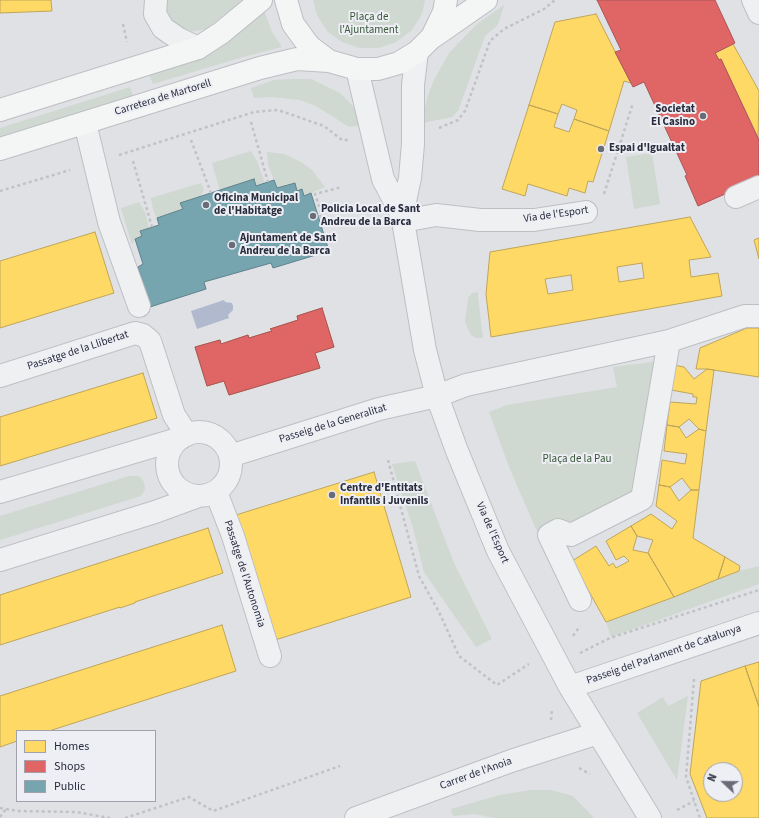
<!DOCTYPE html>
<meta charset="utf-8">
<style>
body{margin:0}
#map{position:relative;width:759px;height:818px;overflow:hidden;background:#e0e1e5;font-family:"Source Sans 3",sans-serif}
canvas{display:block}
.legend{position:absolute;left:16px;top:730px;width:140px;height:72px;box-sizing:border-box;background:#eeeff5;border:1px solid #9fa1ab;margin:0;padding:5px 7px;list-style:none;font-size:12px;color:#292c3c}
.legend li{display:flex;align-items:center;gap:8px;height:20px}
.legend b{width:20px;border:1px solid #9fa1ab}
.north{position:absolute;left:703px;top:762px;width:40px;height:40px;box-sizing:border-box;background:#eeeff5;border:1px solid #9fa1ab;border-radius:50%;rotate:292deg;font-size:11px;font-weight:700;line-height:16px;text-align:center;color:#292c3c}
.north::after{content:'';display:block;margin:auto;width:14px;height:18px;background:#696b77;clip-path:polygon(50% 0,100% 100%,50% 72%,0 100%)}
</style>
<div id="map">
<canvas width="759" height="818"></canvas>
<ul class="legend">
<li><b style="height:11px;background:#ffd966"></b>Homes</li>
<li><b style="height:11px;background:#e06666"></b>Shops</li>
<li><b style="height:11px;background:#76a5af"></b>Public</li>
</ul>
<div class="north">N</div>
</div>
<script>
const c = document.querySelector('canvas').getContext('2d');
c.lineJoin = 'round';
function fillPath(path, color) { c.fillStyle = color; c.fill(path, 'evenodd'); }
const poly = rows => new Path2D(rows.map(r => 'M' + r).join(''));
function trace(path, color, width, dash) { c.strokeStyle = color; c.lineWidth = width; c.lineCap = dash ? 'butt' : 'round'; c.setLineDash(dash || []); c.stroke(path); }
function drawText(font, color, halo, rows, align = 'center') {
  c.font = font + ' "Source Sans 3",sans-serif'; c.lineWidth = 4; c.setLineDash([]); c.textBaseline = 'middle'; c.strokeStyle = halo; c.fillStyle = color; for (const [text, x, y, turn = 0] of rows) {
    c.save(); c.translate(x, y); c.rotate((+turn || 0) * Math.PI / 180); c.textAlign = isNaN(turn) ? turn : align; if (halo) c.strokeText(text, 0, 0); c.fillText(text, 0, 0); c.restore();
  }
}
fillPath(poly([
 [167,0,243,0,206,29,190,32,181,30,166,16],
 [313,0,425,0,422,14,412,30,396,42,379,48,360,48,342,42,327,31,317,15],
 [264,4,265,13,272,32,282,47,243,57,153,84,148,73],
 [504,5,498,25,485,36,458,111,452,117,422,123,427,98,434,80,449,53,477,24],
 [291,79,311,79,340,93,355,108,364,125,349,127,316,106,300,100,272,97,254,98,251,88,274,80],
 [130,87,133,96,0,137,0,128],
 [251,151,257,161,265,183,256,186,254,179,220,191,212,163],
 [267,152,284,154,301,162,312,170,325,187,304,196,302,189,297,191,294,183,277,188,268,165],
 [652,153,660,204,634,209,626,157],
 [201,183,204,190,200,197,181,203,183,209,157,218,153,210,151,198],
 [139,202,145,212,149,228,140,231,142,236,135,239,132,245,121,208],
 [478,292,478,296,483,338,476,338,471,335,465,322,468,298,472,293],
 [660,361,632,509,549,559,509,467,489,412,507,405,617,387,613,367],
 [415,461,454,563,492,639,476,647,424,572,413,528,392,464],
 [129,476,139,476,144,482,145,489,141,496,0,540,0,516],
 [759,566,759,584,611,637,606,622,739,571],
 [688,696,677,780,637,713,663,697,668,706],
 [530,790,551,790,573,796,594,818,494,818,475,814,453,816,451,809,500,795]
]), '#cfd8d1');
fillPath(poly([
 [224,300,225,302,232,303,233,306,233,310,228,315,229,318,197,329,191,311]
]), '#b0b9ce');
const homes = poly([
 [0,0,51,0,52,11,0,13,0,0],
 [596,14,631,83,624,81,609,131,574,119,577,110,562,104,558,114,529,105,555,22,596,14],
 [733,44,759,91,758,140,721,59,719,60,715,53,733,44],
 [529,105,558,114,554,127,569,132,574,119,609,131,593,182,588,181,585,193,569,188,567,196,528,184,525,196,502,189,529,105],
 [690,217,711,257,689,260,691,277,718,273,722,296,491,337,486,294,490,252,690,217],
 [642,263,644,278,619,282,617,267,642,263],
 [571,275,573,290,548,294,545,279,571,275],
 [95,232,114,293,0,328,0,261,95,232],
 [759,238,759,259,754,240,759,238],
 [322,308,334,347,315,353,320,368,229,395,224,381,207,386,195,347,220,340,221,344,248,335,249,338,272,331,270,329,298,320,297,316,322,308],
 [747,328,759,328,759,377,707,369,696,369,700,348,747,328],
 [674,365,684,367,694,379,707,369,714,370,706,431,699,429,689,419,679,427,667,425,670,402,696,404,697,397,693,397,693,394,671,390,674,365],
 [143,373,157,418,0,466,0,417,143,373],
 [667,425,679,427,686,438,699,429,706,431,699,490,691,490,682,478,670,487,659,485,662,460,685,464,687,454,664,451,667,425],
 [374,472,411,597,275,640,236,515,374,472],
 [659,485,670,487,679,501,691,490,699,490,693,538,725,557,718,579,674,597,648,553,653,540,637,536,631,526,651,514,672,529,677,521,656,506,659,485],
 [631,526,637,536,633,550,648,553,674,597,606,622,572,561,596,546,609,566,613,563,616,568,629,561,624,556,616,560,606,541,631,526],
 [208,528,223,573,135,602,135,603,120,608,120,607,0,645,0,595,208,528],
 [725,557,740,566,739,571,718,579,725,557],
 [222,625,236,671,49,731,17,731,17,741,0,747,0,696,222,625],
 [759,662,759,707,745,666,759,662],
 [745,666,759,707,759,818,707,818,690,774,701,681,745,666],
 [711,770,735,770,735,794,711,794,711,770]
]);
fillPath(homes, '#ffd966');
trace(homes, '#bfa559', 1);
const shops = poly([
 [597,0,715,0,735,43,715,53,719,60,721,59,759,140,759,179,698,206,685,176,687,175,644,82,633,87,616,54,615,52,621,50,597,0],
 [322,308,334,347,315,353,320,368,229,395,224,381,207,386,195,347,220,340,221,344,248,335,249,338,272,331,270,329,298,320,297,316,322,308]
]);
fillPath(shops, '#e06666');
trace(shops, '#a95559', 1);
const public = poly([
 [254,179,256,186,274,180,277,188,295,183,297,191,302,189,304,196,311,193,329,251,273,268,271,263,204,282,206,289,150,307,138,267,143,264,135,239,142,236,140,231,159,225,157,218,183,209,180,203,254,179]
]);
fillPath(public, '#76a5af');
trace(public, '#5f818c', 1);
const minor = poly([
 [156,0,155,14,163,28,179,39,198,48],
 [753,0,759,13],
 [357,69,383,179,402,215,425,350,437,396,457,451,498,551,570,687,650,818],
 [85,123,109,222,139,306],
 [736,197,759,187],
 [402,215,410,178,413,144,413,85,417,52],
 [403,221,436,215,480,220,534,220,586,212],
 [0,376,135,333,143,335,150,341,174,415,187,435],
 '167 464a32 32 0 1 1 64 0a32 32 0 1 1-64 0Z',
 [230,456,379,409,437,396,466,385,669,341,745,316,759,316],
 [0,492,181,438],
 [216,492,233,536,270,656],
 [0,560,155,512,196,497],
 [580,600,549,535,558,530,571,535,642,499,669,341],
 [570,687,759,623],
 [356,818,511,761,598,733]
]);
const major = poly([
 [286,0,293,24,309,46,329,61,357,69,378,69,399,63,417,52,432,37,444,12,446,0],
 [433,37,486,0],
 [0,110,198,48,221,33,261,0],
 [0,149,260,68,297,59,329,61]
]);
trace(minor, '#bebfc3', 24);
trace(major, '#bdbec3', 24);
trace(poly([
 [123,24,127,42],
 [251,122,268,182],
 [439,128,458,120,465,111,490,41,504,29,544,9,555,0],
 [191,140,211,193],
 [119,155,254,112,278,110,324,126,342,140,348,140],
 [133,161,152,227],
 [0,191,70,170],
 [604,194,633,103],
 [319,217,322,215,315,194,342,187],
 [388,460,419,576,439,612,459,656,497,685,529,664],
 [573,636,580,626],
 [580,653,610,638,759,590],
 [694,679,686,777,700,818],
 [551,720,552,709],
 [579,768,590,774],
 [0,808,18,811,76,812,110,818],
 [677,810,694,801],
 [0,817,6,809],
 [125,818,189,797,213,811,340,766]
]), '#c1c2c6', 2.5, [3, 3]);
trace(minor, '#eff0f2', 22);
trace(major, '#f4f5f5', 22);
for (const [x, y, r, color] of [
 [703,116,4,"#696b77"],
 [601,149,4,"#696b77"],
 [206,205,4,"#696b77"],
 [313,216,4,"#696b77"],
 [232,245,4,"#696b77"],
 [332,495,4,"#696b77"]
]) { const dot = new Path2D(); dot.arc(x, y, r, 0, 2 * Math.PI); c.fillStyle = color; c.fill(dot); trace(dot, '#eeeff5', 1.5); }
drawText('11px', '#375737', '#eeeff5', [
 ["Plaça de",369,18],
 ["l'Ajuntament",369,31],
 ["Plaça de la Pau",577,460]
]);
drawText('11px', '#292c3c', '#eeeff5', [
 ["Carretera de Martorell",163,98,-17],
 ["Via de l'Esport",556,215,-8],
 ["Passatge de la Llibertat",78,351,-18],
 ["Passeig de la Generalitat",333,424,-17],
 ["Via de l'Esport",492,533,66],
 ["Passatge de l'Autonomia",244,574,72],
 ["Passeig del Parlament de Catalunya",664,655,-19],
 ["Carrer de l'Anoia",476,774,-20]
]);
drawText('bold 11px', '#292c3c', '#eeeff5', [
 ["Societat",695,110,"right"],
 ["El Casino",695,123,"right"],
 ["Espai d'Igualtat",609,149],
 ["Oficina Municipal",214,199],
 ["de l'Habitatge",214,212],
 ["Policia Local de Sant",321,210],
 ["Andreu de la Barca",321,223],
 ["Ajuntament de Sant",240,239],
 ["Andreu de la Barca",240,252],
 ["Centre d'Entitats",340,489],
 ["Infantils i Juvenils",340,502]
], 'left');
</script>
